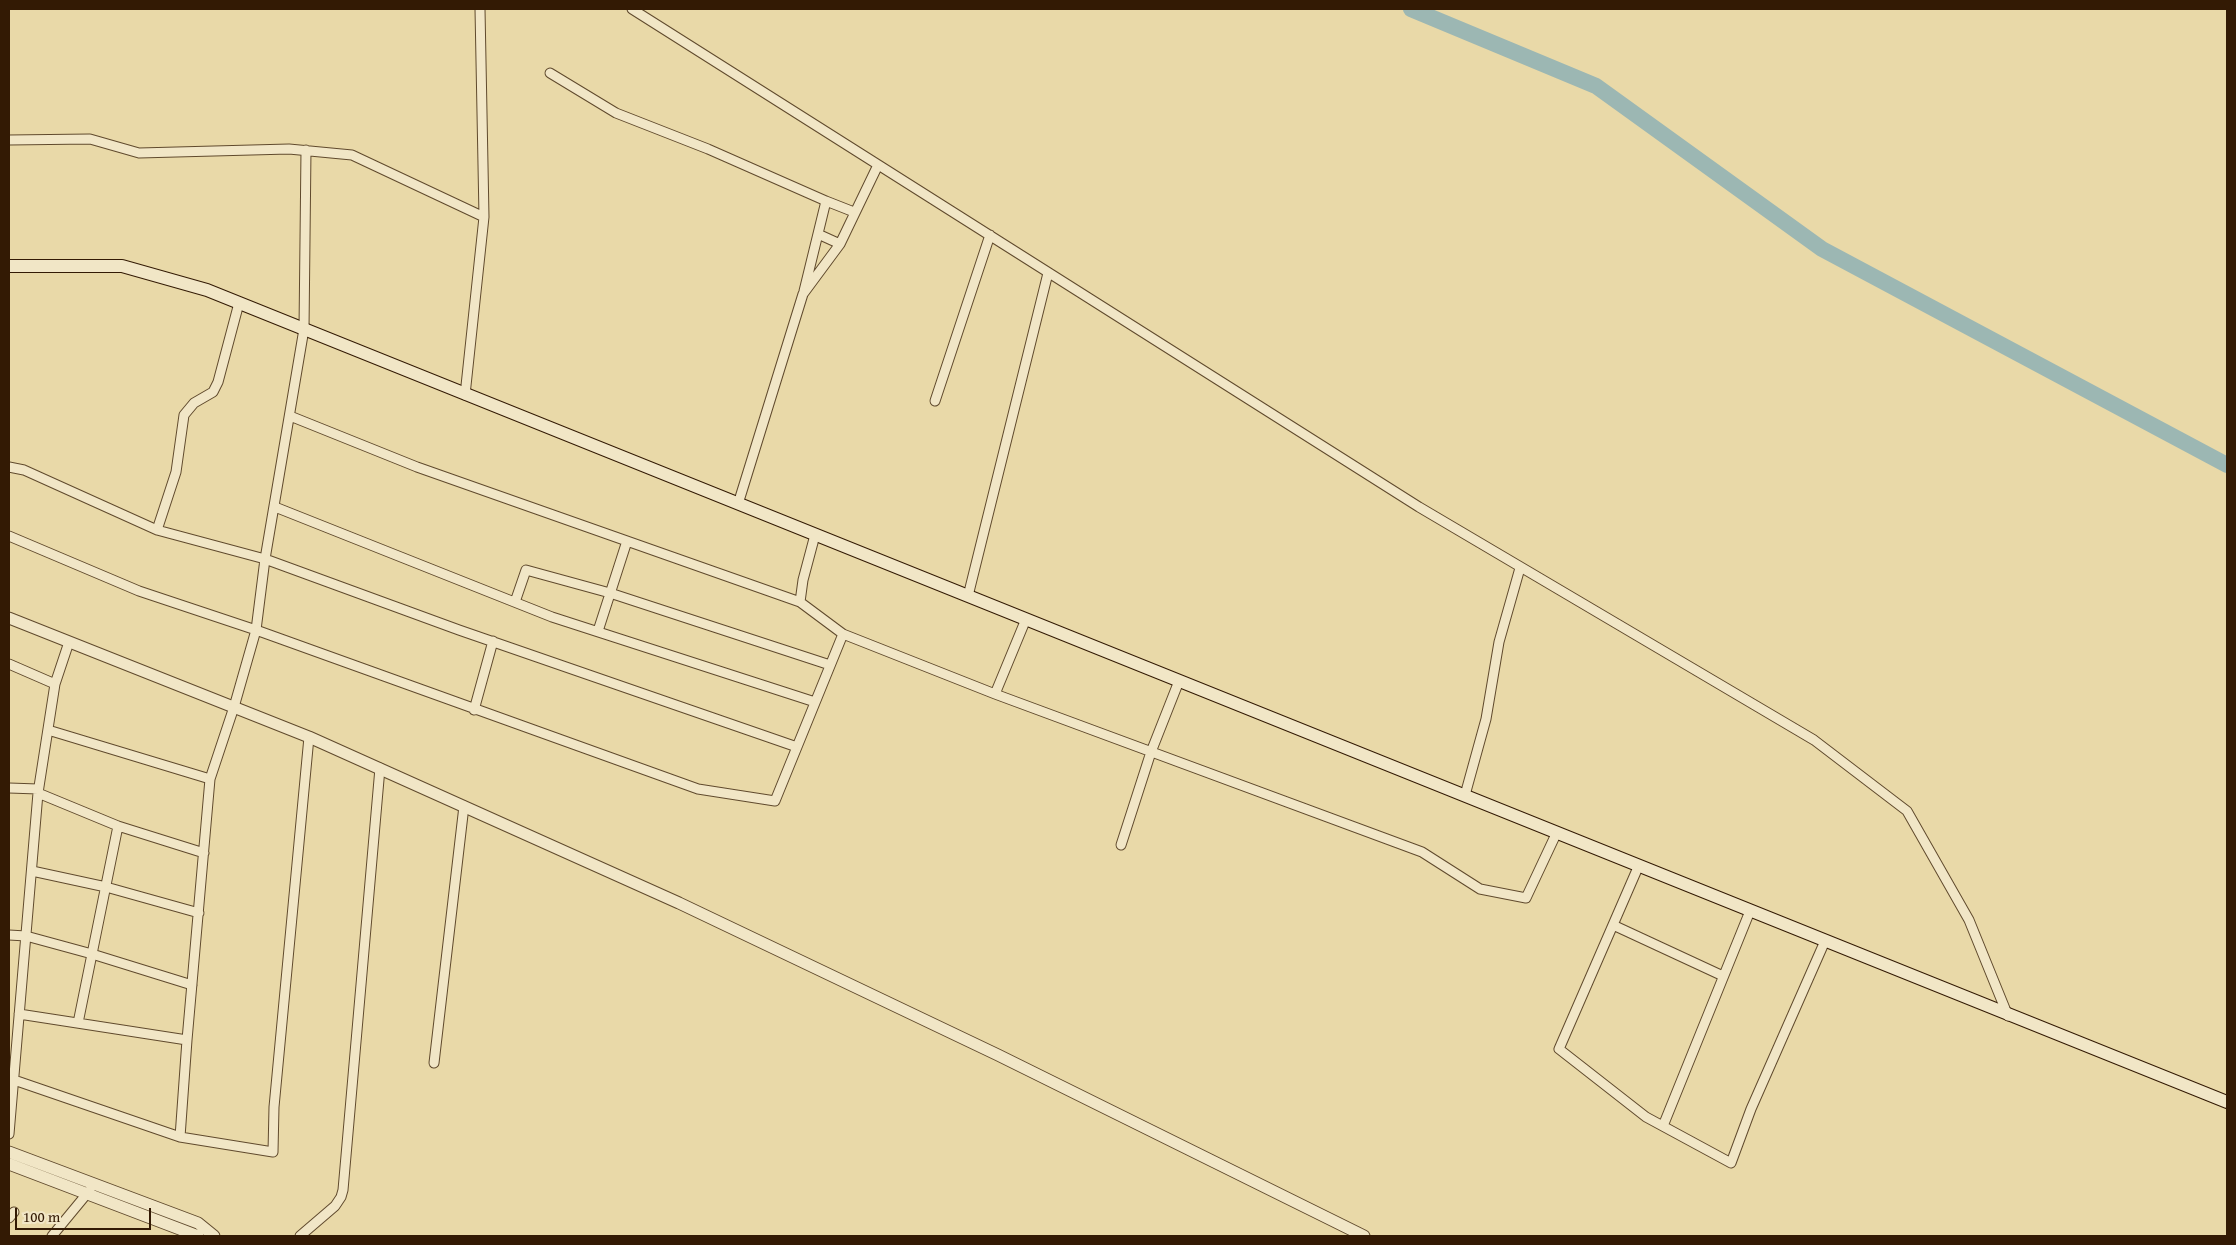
<!DOCTYPE html>
<style>
body{margin:0}
#map{position:relative;width:2236px;height:1245px;overflow:hidden;background:#e9d9a8;font-family:"Gentium Book Plus",serif}
canvas{display:block}
.frame{position:absolute;inset:0;border:10px solid #331a04;pointer-events:none}
.scale{position:absolute;left:15px;top:1208px;width:136px;height:22px;box-sizing:border-box;border:2px solid #331a04;border-top:0;padding-left:6px;font-size:15px;line-height:18px;white-space:nowrap;color:#331a04;-webkit-text-stroke:4px #f1e6c6;paint-order:stroke}
</style>
<div id="map">
<canvas width="2236" height="1245"></canvas>
<div class="frame"></div>
<div class="scale">100 m</div>
</div>
<script>
const c = document.querySelector('canvas').getContext('2d');
c.lineJoin = 'round';
const poly = rows => new Path2D(rows.map(r => 'M' + r).join(''));
function trace(path, color, width, dash) { c.strokeStyle = color; c.lineWidth = width; c.lineCap = dash ? 'butt' : 'round'; c.setLineDash(dash || []); c.stroke(path); }
trace(poly([
 [1411,9,1596,86,1822,249,2227,465]
]), '#9cb7b3', 16);
const minor = poly([
 [632,9,1419,507,1814,740,1907,811,1969,920,2008,1016],
 [550,73,616,113,708,149,826,201],
 [9,140,90,139,139,153,289,149,352,155,484,217],
 [818,234,840,244],
 [804,291,826,201,854,212],
 [465,395,484,217,480,9],
 [935,401,990,235],
 [290,416,417,467,800,602,843,634],
 [9,467,24,470,157,530,265,559,459,630,797,747],
 [738,504,803,294,840,244,878,165],
 [275,507,552,617,815,702],
 [157,530,176,472,184,415,194,403,213,392,218,382,239,303],
 [9,536,139,591,256,630,698,789,775,801,843,634,995,694,1422,852,1480,889,1526,898,1557,832],
 [968,596,1048,273],
 [515,602,526,570,610,593,830,665],
 [800,602,803,580,815,535],
 [598,631,627,541],
 [9,664,55,684],
 [995,694,1026,619],
 [474,710,493,641],
 [48,730,210,779],
 [9,788,38,789],
 [38,793,118,826,204,853],
 [1465,795,1486,719,1499,642,1520,568],
 [1121,845,1151,752,1179,681],
 [1639,865,1559,1049,1646,1117,1731,1163,1751,1109,1825,941],
 [32,871,106,887,199,913],
 [1613,925,1723,976],
 [9,935,26,936,92,954,192,985],
 [19,1014,187,1040,210,779,234,707,256,630,265,559,304,329,306,150],
 [78,1023,118,826],
 [434,1063,464,806],
 [14,1080,180,1137,273,1152,274,1107,309,737],
 [1663,1126,1750,911],
 [9,1134,38,793,55,684,69,642],
 [180,1137,187,1040],
 [9,1218,14,1212],
 [52,1236,90,1190],
 [300,1236,335,1206,341,1197,343,1190,380,768]
]);
const tertiary = poly([
 [9,618,309,737,679,903,998,1055,1364,1236],
 [9,1152,198,1223,214,1236],
 [9,1164,198,1236]
]);
const secondary = poly([
 [9,266,122,266,207,290,2227,1102]
]);
trace(minor, '#604a2d', 11);
trace(tertiary, '#604a2d', 13);
trace(secondary, '#331a04', 14);
trace(minor, '#f1e6c6', 9);
trace(tertiary, '#f1e6c6', 11);
trace(secondary, '#f1e6c6', 12);
</script>
